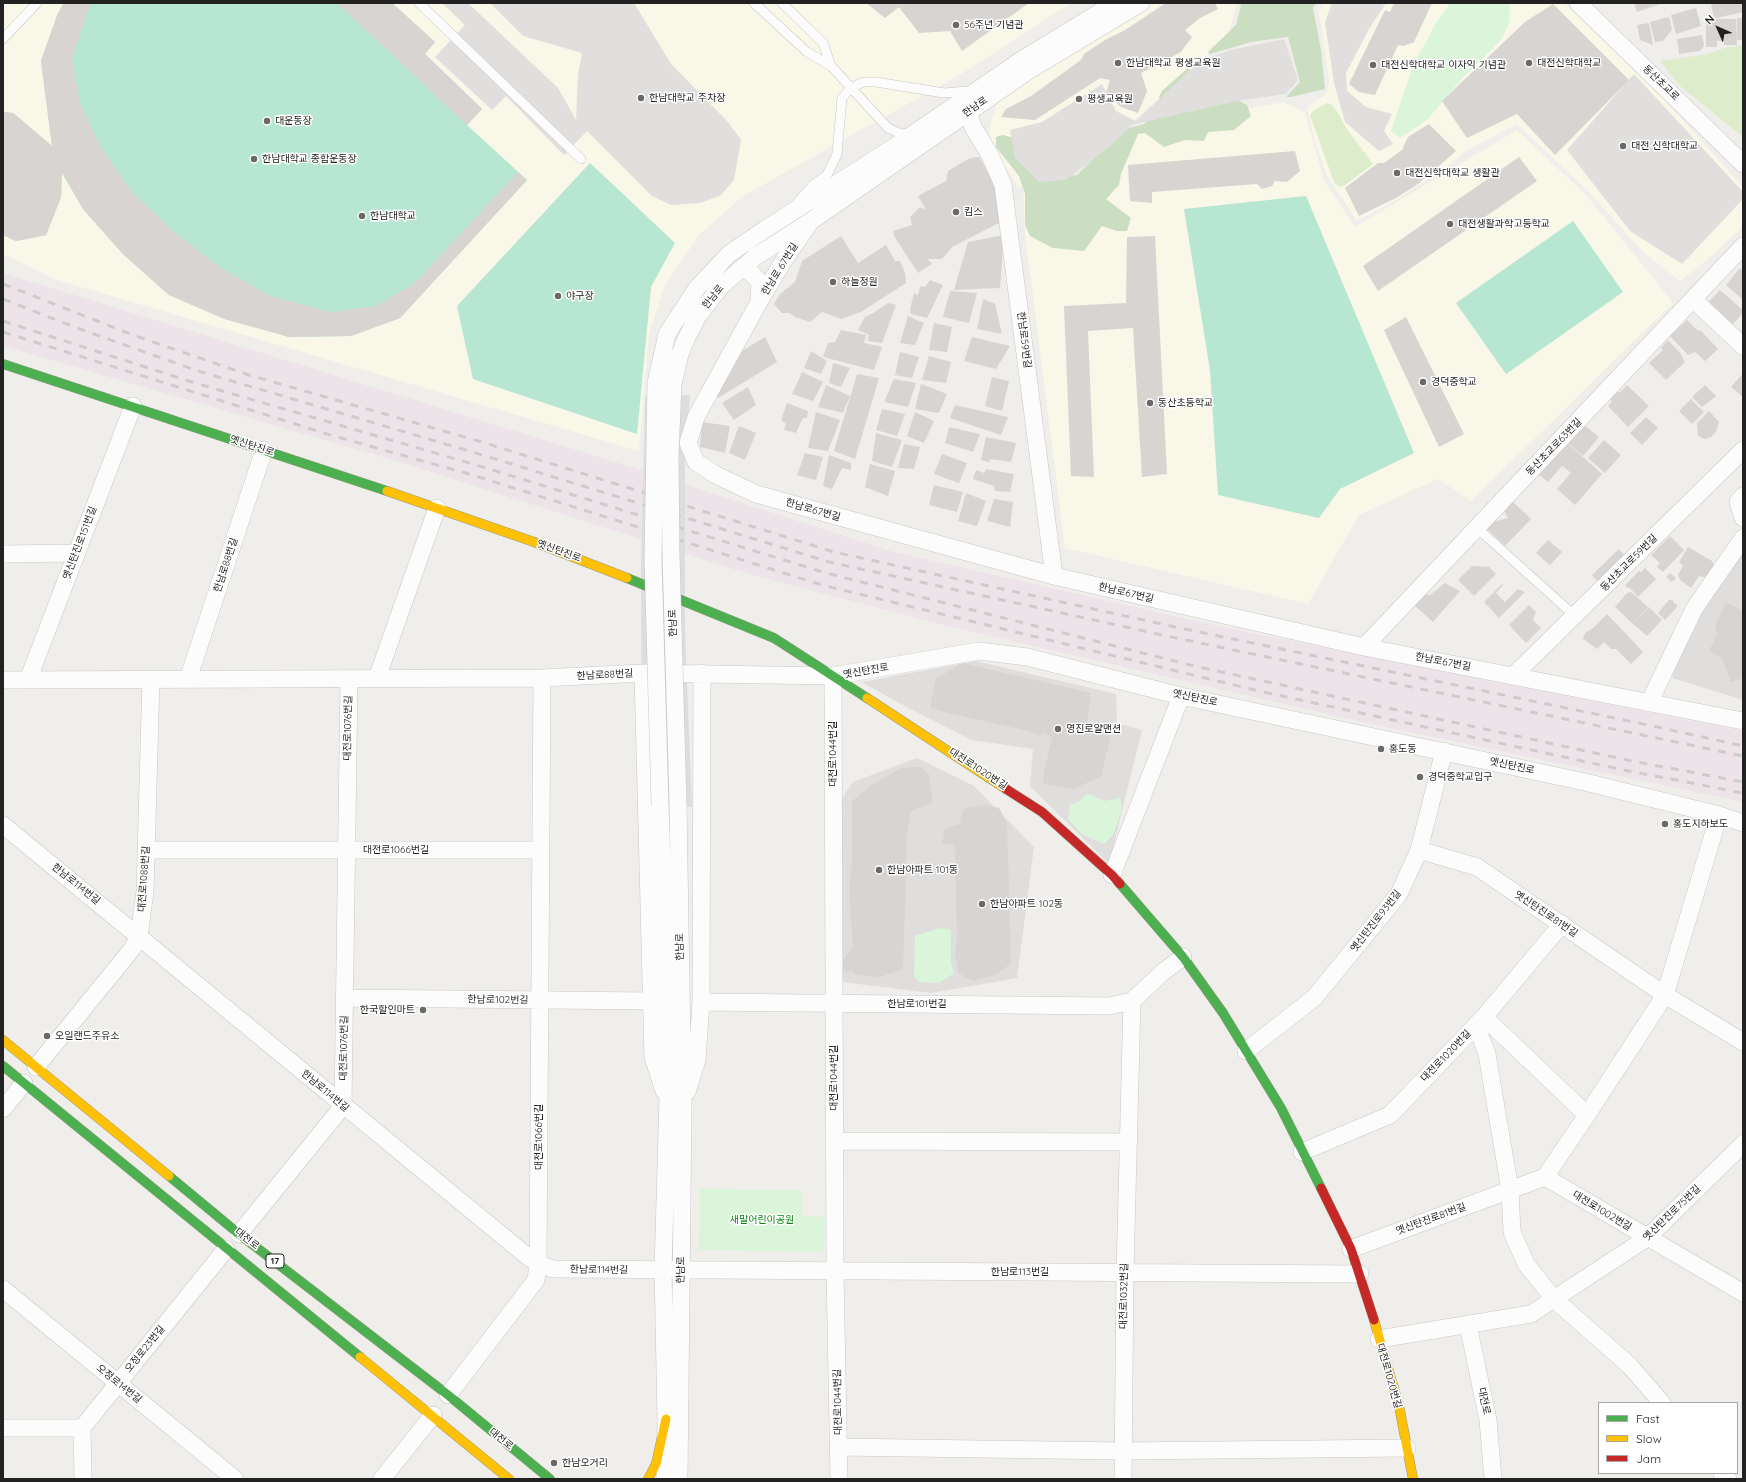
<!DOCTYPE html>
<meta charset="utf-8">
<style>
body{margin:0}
#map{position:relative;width:1746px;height:1482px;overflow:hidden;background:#f0eeeb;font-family:Quicksand,sans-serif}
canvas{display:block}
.frame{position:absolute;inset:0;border:4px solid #222;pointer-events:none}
.legend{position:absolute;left:1598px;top:1402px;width:140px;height:72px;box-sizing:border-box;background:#fff;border:1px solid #a7a7a7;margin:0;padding:5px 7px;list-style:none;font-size:12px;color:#222}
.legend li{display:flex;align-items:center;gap:8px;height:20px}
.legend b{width:20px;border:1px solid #a7a7a7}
.north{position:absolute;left:1698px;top:8px;width:40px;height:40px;-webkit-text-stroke:3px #fff;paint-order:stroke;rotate:315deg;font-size:11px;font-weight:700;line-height:16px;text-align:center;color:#222}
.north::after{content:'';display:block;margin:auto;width:14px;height:18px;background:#222;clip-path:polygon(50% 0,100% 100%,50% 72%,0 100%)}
</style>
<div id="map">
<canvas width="1746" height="1482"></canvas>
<div class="frame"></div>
<ul class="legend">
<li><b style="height:5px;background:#4caf50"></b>Fast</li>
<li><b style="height:5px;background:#ffc107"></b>Slow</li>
<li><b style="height:5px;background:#c62828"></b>Jam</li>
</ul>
<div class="north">N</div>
</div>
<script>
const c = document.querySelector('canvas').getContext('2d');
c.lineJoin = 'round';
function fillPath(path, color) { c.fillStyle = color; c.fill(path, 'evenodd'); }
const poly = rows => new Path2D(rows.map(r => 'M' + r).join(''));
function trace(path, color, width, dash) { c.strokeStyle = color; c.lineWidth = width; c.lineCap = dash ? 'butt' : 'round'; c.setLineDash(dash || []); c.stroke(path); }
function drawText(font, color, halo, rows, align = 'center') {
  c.font = font + ' Quicksand,"Noto Sans KR",sans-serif'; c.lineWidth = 3; c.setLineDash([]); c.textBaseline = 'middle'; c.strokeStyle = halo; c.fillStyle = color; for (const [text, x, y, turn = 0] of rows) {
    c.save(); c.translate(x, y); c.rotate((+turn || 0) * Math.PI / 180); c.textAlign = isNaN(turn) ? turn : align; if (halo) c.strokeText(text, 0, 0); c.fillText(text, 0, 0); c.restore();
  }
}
fillPath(poly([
 [1743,553,1743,700,1672,678,1679,649,1701,607],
 [976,661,1116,694,1117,723,1142,730,1109,864,1030,786,1033,749,972,740,897,702,862,682],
 [917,758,974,786,1034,847,1017,978,931,993,842,982,841,800,853,782]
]), '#dfdedc');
fillPath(poly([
 [3,273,606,459,894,552,1227,628,1743,731,1743,802,1362,722,947,626,752,575,400,462,3,346]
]), '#ede4e9');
fillPath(poly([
 [3,3,1071,3,963,73,743,196,699,235,665,285,649,333,639,451,57,280,3,254],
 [1149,3,1236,3,1237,4,1227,38,1131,123,1030,181,1082,175,1133,131,1283,102,1305,112,1324,180,1355,227,1517,130,1588,197,1673,303,1471,501,1438,479,1359,515,1308,604,1065,548,1025,234,1023,186,1019,188,1007,169,989,147,990,126,997,103,1004,94],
 [1324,3,1564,3,1655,89,1743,187,1743,226,1713,255,1680,281,1643,252,1587,190,1517,124,1467,150,1442,170,1396,200,1357,221,1326,174,1313,134,1307,107,1326,94,1329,82,1319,11]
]), '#f8f7e8');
fillPath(poly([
 [1743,45,1743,137,1679,85,1660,61,1708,54,1724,48],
 [1328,103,1332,105,1338,113,1346,128,1373,164,1345,185,1339,187,1334,182,1310,115,1314,110]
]), '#ddeccb');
fillPath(poly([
 [1239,3,1316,3,1313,8,1321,50,1325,89,1291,97,1286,97,1300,82,1288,37,1251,42,1210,54,1208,52,1236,25,1241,5],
 [1188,68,1232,97,1247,105,1251,116,1234,130,1208,132,1204,141,1185,140,1164,147,1145,133,1138,134,1121,174,1119,185,1106,199,1131,218,1127,231,1117,231,1102,226,1084,251,1053,248,1030,236,1025,225,1025,194,1019,176,996,147,996,137,1003,135,1014,138,1044,178,1077,175,1122,130,1144,124,1163,106,1159,97,1162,91]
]), '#cbdec1');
fillPath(poly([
 [1450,3,1510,3,1509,24,1500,41,1458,83,1428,119,1400,138,1391,131,1413,66,1436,23],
 [1087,793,1104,801,1120,798,1122,809,1113,835,1104,844,1082,834,1068,819,1070,805,1080,801],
 [940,928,951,930,951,963,954,973,939,983,919,982,914,976,915,936],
 [700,1189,801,1190,801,1216,825,1217,824,1252,699,1250]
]), '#daf5da');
fillPath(poly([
 [64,3,392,3,435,42,425,54,482,109,467,125,527,180,400,318,351,336,289,337,169,295,123,254,83,209,62,173,61,197,46,235,16,241,3,235,3,112,13,113,52,146,41,61,58,13],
 [590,163,675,243,651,287,637,434,473,379,457,306],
 [1306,196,1414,453,1340,489,1319,518,1218,495,1210,370,1184,209],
 [1573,221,1623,292,1506,374,1456,303]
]), '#b7e6d2');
fillPath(poly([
 [442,3,468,3,558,88,576,120,578,75,582,53,523,36,490,3,634,3,671,64,728,122,741,140,734,180,720,196,700,203,671,205,652,196,587,131,564,155,506,96,492,110,435,57,465,25],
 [1332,3,1386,3,1369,29,1346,73,1347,91,1366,107,1392,114,1384,131,1393,144,1379,151,1345,122,1334,83,1325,22],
 [1284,39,1298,80,1286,94,1237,101,1132,125,1109,147,1066,180,1039,182,1015,158,1010,130,1042,122,1102,84,1116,111,1136,121,1201,60,1231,50],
 [1634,74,1743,192,1743,199,1682,264,1630,231,1567,150]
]), '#e0dfde');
fillPath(poly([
 [690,395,685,456,685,630,692,807,642,806,641,564,645,397]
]), '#dedddd');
fillPath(poly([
 [64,3,90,3,72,59,80,103,101,148,133,193,174,232,221,268,270,296,331,312,376,306,415,283,518,172,527,180,400,318,351,336,289,337,224,319,169,295,123,254,83,209,62,172,61,197,46,235,16,241,3,235,3,112,13,113,52,146,41,61,58,13],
 [337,3,392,3,435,42,425,54,482,109,467,125],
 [866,3,1029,3,962,51,950,31,919,33,899,7,885,18],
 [1166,3,1215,3,1218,9,1200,18,1185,30,1192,37,1181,52,1141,73,1147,91,1138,113,1121,107,1106,93,1110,80,1100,78,1035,120,1001,117,1006,109,1031,96,1081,60,1084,54,1105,40,1125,30],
 [1394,3,1432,3,1414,42,1404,46,1398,45,1375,95,1359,92,1349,84,1385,10,1390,12],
 [1634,3,1663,3,1637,12],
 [1711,3,1743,3,1743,12,1716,18,1713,14],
 [1553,4,1629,80,1555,155,1517,114,1467,138,1442,101,1525,22],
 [1696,8,1701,26,1676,34,1671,15],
 [1669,17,1672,30,1663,41,1655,42,1650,22],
 [1737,18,1743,18,1743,40,1737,40],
 [1706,19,1736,19,1737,45,1724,45,1724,41,1717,41,1717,47,1706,47],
 [1649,23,1653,45,1640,40,1637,25],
 [1702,35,1704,46,1700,51,1679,54,1677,39],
 [1429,124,1456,151,1418,184,1396,198,1359,216,1345,188,1378,163,1384,163,1402,150,1408,137],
 [1295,151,1300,171,1287,182,1275,181,1272,186,1262,189,1257,184,1152,192,1152,203,1130,201,1128,165],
 [979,157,999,190,1003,221,952,247,942,259,928,259,932,264,918,273,894,236,893,231,912,225,910,217,920,207,926,210,918,196,946,181,948,171,970,158],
 [1519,157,1537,181,1378,291,1363,266],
 [1004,235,1000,288,954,290,968,242],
 [841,236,858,263,886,245,895,261,900,261,905,273,906,283,861,312,841,319,822,312,810,322,795,317,789,313,782,313,774,304,780,294,795,282,802,261],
 [1155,236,1167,474,1142,477,1133,328,1088,331,1094,477,1071,476,1064,306,1126,303,1127,237],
 [1740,268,1743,271,1742,299,1726,285],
 [930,280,943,285,927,318,911,314,910,309,914,293,918,295,920,286,925,287],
 [1720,290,1743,310,1743,313,1730,327,1706,305],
 [950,291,977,293,969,323,943,317],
 [983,299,995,304,1002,334,977,329],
 [888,303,896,305,882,343,868,341,869,335,858,330,865,317,875,312],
 [908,316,924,323,915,345,900,343],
 [1406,317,1464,434,1439,447,1384,330],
 [1687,320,1697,330,1701,331,1718,349,1705,361,1695,352,1688,355,1670,336],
 [934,323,952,327,947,352,929,350],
 [841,330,866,335,864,343,882,347,874,370,823,357,828,343,835,342],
 [765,337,777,362,718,398,714,391,734,356],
 [972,337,1010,346,996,369,964,361],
 [1668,340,1680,353,1685,362,1666,380,1649,363,1663,350,1661,348],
 [811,351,827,361,821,374,804,368],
 [900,352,919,357,912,378,895,375],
 [929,356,951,362,946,383,922,380],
 [833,363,850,368,841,387,829,383],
 [802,372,823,382,813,401,792,394],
 [1743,373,1743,397,1731,387],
 [857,374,879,378,855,459,834,451],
 [992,377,1009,381,1002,411,985,406],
 [894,379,916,383,908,407,884,402],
 [921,384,947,394,939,413,915,409],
 [826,385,850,396,843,413,818,407],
 [1627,385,1649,406,1628,427,1608,406,1612,401,1608,398,1616,390,1619,393],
 [1705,385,1716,396,1702,407,1692,397],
 [748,387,756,405,734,420,722,403],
 [1691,399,1704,412,1692,424,1679,411],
 [787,403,808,411,807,418,803,418,796,433,784,430,786,424,781,420],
 [955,405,1008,417,1001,435,950,418],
 [882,409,905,414,897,436,876,430],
 [1709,411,1719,422,1716,432,1711,437,1705,439,1698,436,1697,423],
 [816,412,840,420,828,451,808,448],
 [915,412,934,421,924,443,907,436],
 [1646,417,1658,428,1642,445,1630,433],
 [702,422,730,426,725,453,700,447],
 [1584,425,1599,437,1583,456,1568,443],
 [739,426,756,433,745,460,729,453],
 [949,427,980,434,973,452,945,443],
 [876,433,902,440,892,467,872,461],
 [986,437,1016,443,1011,462,991,459,989,462,981,460],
 [1564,440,1602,474,1575,505,1557,489,1571,473,1562,466,1548,482,1536,472],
 [1604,440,1621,455,1605,473,1588,458],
 [904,444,920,447,914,469,898,468],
 [805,453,823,457,816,480,797,475],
 [942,454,967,463,959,483,934,474],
 [829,455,851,463,851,470,842,468,832,489,823,486],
 [870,464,895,471,888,496,865,487],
 [986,469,1014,474,1010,492,995,491,994,486,973,479,976,470,984,473],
 [934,485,963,492,957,512,929,505],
 [966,493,986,501,977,526,958,521],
 [994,499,1013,502,1010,527,987,521],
 [1511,500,1531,519,1505,546,1486,528,1492,522,1508,518,1503,509],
 [1670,536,1684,550,1663,572,1657,567,1660,563,1651,555],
 [1548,540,1562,552,1550,565,1536,553],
 [1688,547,1712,561,1716,568,1711,578,1699,576,1691,588,1680,580,1678,575,1683,566,1679,562],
 [1619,549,1627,558,1600,584,1592,575],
 [1472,566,1489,567,1496,574,1474,596,1458,580],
 [1645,568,1656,579,1638,597,1629,587,1628,588,1625,585,1639,571,1641,572],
 [1670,573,1676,578,1672,582,1666,577],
 [1445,583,1460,591,1433,622,1414,605,1423,594,1430,595],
 [1502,584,1503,585,1496,593,1505,602,1518,589,1525,592,1499,618,1484,602],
 [1631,592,1648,607,1633,624,1615,607,1627,593],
 [1669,600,1673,600,1673,602,1678,606,1665,620,1658,613],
 [1726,602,1743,611,1743,678,1731,682,1722,658,1709,651,1717,634,1715,626],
 [1529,605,1536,612,1533,620,1541,628,1526,643,1509,625],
 [1649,607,1662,620,1647,636,1633,624],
 [1607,614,1643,652,1631,664,1616,649,1611,649,1604,642,1597,649,1583,639,1585,633,1593,628],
 [962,663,1091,693,1087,723,1111,733,1101,777,1072,789,1044,784,1043,778,1052,737,1043,733,1039,735,1028,731,944,712,930,707,936,679],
 [919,767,929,774,933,802,911,811,907,835,903,969,880,977,856,975,853,972,843,971,843,960,853,948,849,888,852,859,852,801,874,784,901,768],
 [986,805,999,808,1007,823,1011,964,992,976,973,981,958,973,955,953,957,938,955,845,942,844,945,829,960,824,962,812,967,808]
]), '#d7d4d2');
const lane = poly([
 [419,3,581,159],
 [754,3,807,52,831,66,888,128,901,134,911,133],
 [782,3,823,43,831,66],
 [3,39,37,3],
 [798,202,813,185,827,175,837,154,842,98,851,88,863,82,876,82,944,93,969,91],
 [1477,528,1575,616]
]);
const street = poly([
 [1578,3,1743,164],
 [968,112,973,127,990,155,1003,185,1054,576],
 [811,221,784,260,759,302,696,417,688,443,696,462,716,475,756,494,1054,576,1364,647,1743,721],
 [744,266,760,282,759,302],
 [1694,300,1743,346],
 [656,383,667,334,697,288,729,254,764,230,894,147,1020,61,1115,3],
 [673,384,680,354,686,339,698,316,721,286,755,257,811,221,1028,71,1141,3],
 [1743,496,1738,502,1743,518],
 [3,554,76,553],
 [1364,647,1743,246],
 [643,673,653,1057,664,1091],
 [1514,675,1743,450],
 [833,676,835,1271,839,1479],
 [377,678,437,508],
 [188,679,264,450],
 [3,680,542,678,643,673,833,676,979,651,1027,657,1181,696,1585,782,1719,815,1743,823],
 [28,680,133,406],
 [1649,703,1694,609,1743,538],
 [678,804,683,1106,679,1479],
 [660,805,669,1062,663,1270,666,1419,665,1479],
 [3,825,527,1256,538,1264,553,1269,1360,1274],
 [146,850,541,850],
 [1419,850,1477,867,1665,995,1743,1042],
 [1112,875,1181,696],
 [345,998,651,1001],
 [701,1002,1109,1006,1132,1001],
 [1484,1017,1587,1115],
 [1476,1025,1487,1054,1510,1190,1512,1232,1526,1264,1554,1299,1630,1366,1662,1403],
 [1246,1051,1314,998,1399,894,1419,850,1444,751],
 [36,1067,132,949,139,936,145,891,151,679],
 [687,1092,697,1060,701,1002,702,673],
 [3,1109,24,1083],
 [835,1141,1129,1142],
 [1302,1152,1390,1115,1484,1017,1562,924],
 [1545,1177,1743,1293],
 [239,1234,343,1106,349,679],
 [1351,1249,1545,1177,1587,1115,1665,995,1719,815],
 [3,1289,235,1479],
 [1468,1325,1488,1420,1493,1479],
 [1379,1339,1531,1314,1647,1238,1743,1144],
 [448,1395,536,1280,538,1264,542,678],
 [3,1428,82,1428],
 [839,1447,1122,1451,1407,1448],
 [1722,1473,1728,1479],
 [83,1479,82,1428,226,1249],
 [382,1479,433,1415],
 [1123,1479,1125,1273,1132,1001,1163,972,1183,957]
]);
const fast = poly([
 [3,364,387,491],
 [627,578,774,638,867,698],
 [1120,884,1183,957,1223,1013,1281,1108,1321,1188],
 [3,1066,360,1357],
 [169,1176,239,1234,448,1395,550,1479]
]);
const slow = poly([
 [387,491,534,542,627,578],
 [867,698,1006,789],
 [3,1040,169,1176],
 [1374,1320,1399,1406,1413,1479],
 [360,1357,509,1479],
 [648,1479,656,1464,666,1419]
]);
const jam = poly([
 [1006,789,1042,812,1112,875,1120,884],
 [1321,1188,1351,1249,1374,1320]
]);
trace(lane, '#c9c8c7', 10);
trace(street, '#c9c8c7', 18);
trace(fast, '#999a82', 10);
trace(slow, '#999a82', 10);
trace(jam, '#999a82', 10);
trace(lane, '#fdfcfc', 9);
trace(street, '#fdfcfc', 17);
trace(fast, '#4caf50', 9);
trace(slow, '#ffc107', 9);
trace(jam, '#c62828', 9);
trace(poly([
 [3,284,133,335,249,375,482,442,834,552,1180,628,1653,726,1743,746],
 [3,299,77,328,198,371,476,453,829,562,1176,638,1743,756],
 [3,321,195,383,473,464,826,573,1194,666,1632,761,1743,782],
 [3,332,327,434,469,474,822,585,1259,691,1624,770,1743,793]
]), '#ccc', 3, [8, 8]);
const streetBridge = poly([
 [656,383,653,558,660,805],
 [673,384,670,456,671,556,678,804]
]);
trace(streetBridge, '#c9c8c7', 18, []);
trace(streetBridge, '#fdfcfc', 17);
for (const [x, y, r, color] of [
 [956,25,4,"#6a6968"],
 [1118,63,4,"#6a6968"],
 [1529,63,4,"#6a6968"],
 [1373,65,4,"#6a6968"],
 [641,98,4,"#6a6968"],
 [1079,99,4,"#6a6968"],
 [267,121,4,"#6a6968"],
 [1623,146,4,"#6a6968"],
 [254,159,4,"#6a6968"],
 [1397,173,4,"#6a6968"],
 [956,212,4,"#6a6968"],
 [362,216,4,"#6a6968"],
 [1450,224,4,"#6a6968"],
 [833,282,4,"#6a6968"],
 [558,296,4,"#6a6968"],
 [1423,382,4,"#6a6968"],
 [1150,403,4,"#6a6968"],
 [1058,729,4,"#6a6968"],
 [1381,749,4,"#6a6968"],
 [1420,777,4,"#6a6968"],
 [1665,824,4,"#6a6968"],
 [879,870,4,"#6a6968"],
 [982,904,4,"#6a6968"],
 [423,1010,4,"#6a6968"],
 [47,1036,4,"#6a6968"],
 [554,1463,4,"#6a6968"]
]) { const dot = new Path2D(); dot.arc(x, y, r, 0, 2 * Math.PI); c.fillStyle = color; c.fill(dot); trace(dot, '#fff', 1.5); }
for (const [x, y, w] of [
 [275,1261,18]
]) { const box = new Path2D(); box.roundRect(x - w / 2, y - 7, w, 14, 3); c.fillStyle = '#fff'; c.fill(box); trace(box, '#222', 1); }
drawText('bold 9px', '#222', null, [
 ["17",275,1261]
]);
drawText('10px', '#222', '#fff', [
 ["56주년 기념관",964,25],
 ["한남대학교 평생교육원",1126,63],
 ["대전신학대학교",1537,63],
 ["대전신학대학교 이자익 기념관",1381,65],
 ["한남대학교 주차장",649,98],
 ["평생교육원",1087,99],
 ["대운동장",275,121],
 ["대전 신학대학교",1631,146],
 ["한남대학교 종합운동장",262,159],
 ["대전신학대학교 생활관",1405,173],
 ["킴스",964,212],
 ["한남대학교",370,216],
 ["대전생활과학고등학교",1458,224],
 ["하늘정원",841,282],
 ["야구장",566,296],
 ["경덕중학교",1431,382],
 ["동산초등학교",1158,403],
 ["영진로얄맨션",1066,729],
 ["홍도동",1389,749],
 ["경덕중학교입구",1428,777],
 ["홍도지하보도",1673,824],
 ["한남아파트 101동",887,870],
 ["한남아파트 102동",990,904],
 ["한국할인마트",415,1010,"right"],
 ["오일랜드주유소",55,1036],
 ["한남오거리",562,1463]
], 'left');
drawText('10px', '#222', '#fff', [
 ["동산초교로",1661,83,44],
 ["한남로",975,107,-35],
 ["한남로 67번길",780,269,-58],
 ["한남로",713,297,-51],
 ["한남로59번길",1024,340,83],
 ["옛신탄진로",252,446,18],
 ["동산초교로63번길",1554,447,-46],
 ["한남로67번길",813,510,16],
 ["옛신탄진로151번길",80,543,-69],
 ["옛신탄진로",559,551,20],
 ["동산초교로59번길",1629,563,-45],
 ["한남로88번길",226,565,-72],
 ["한남로67번길",1126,593,13],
 ["한남로",673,623,-92],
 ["한남로67번길",1443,662,11],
 ["옛신탄진로",866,671,-10],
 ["한남로88번길",605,675,-3],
 ["옛신탄진로",1195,698,12],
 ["대전로1076번길",348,728,-89],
 ["대전로1044번길",833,754,-90],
 ["옛신탄진로",1512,766,12],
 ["대전로1020번길",978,769,33],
 ["대전로1066번길",396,850],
 ["대전로1088번길",144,879,-86],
 ["한남로114번길",76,884,39],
 ["옛신탄진로81번길",1546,914,34],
 ["옛신탄진로93번길",1376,921,-52],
 ["한남로",680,947,-91],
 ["한남로102번길",498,1000,1],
 ["한남로101번길",917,1004],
 ["대전로1076번길",344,1048,-89],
 ["대전로1020번길",1446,1056,-46],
 ["대전로1044번길",834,1078,-90],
 ["한남로114번길",325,1091,40],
 ["대전로1066번길",539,1137,-90],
 ["대전로1002번길",1602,1211,31],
 ["옛신탄진로75번길",1672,1213,-44],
 ["옛신탄진로81번길",1431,1219,-20],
 ["대전로",247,1239,38],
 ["한남로114번길",599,1270,1],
 ["한남로",681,1270,-89],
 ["한남로113번길",1020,1272],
 ["대전로1032번길",1124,1296,-89],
 ["오정로23번길",145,1349,-51],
 ["대전로1020번길",1389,1376,74],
 ["오정로14번길",119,1384,39],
 ["대전로",1484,1401,78],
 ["대전로1044번길",838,1402,-91],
 ["대전로",501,1439,39]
]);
drawText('10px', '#0c8416', '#fff', [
 ["새말어린이공원",762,1220]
]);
</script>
